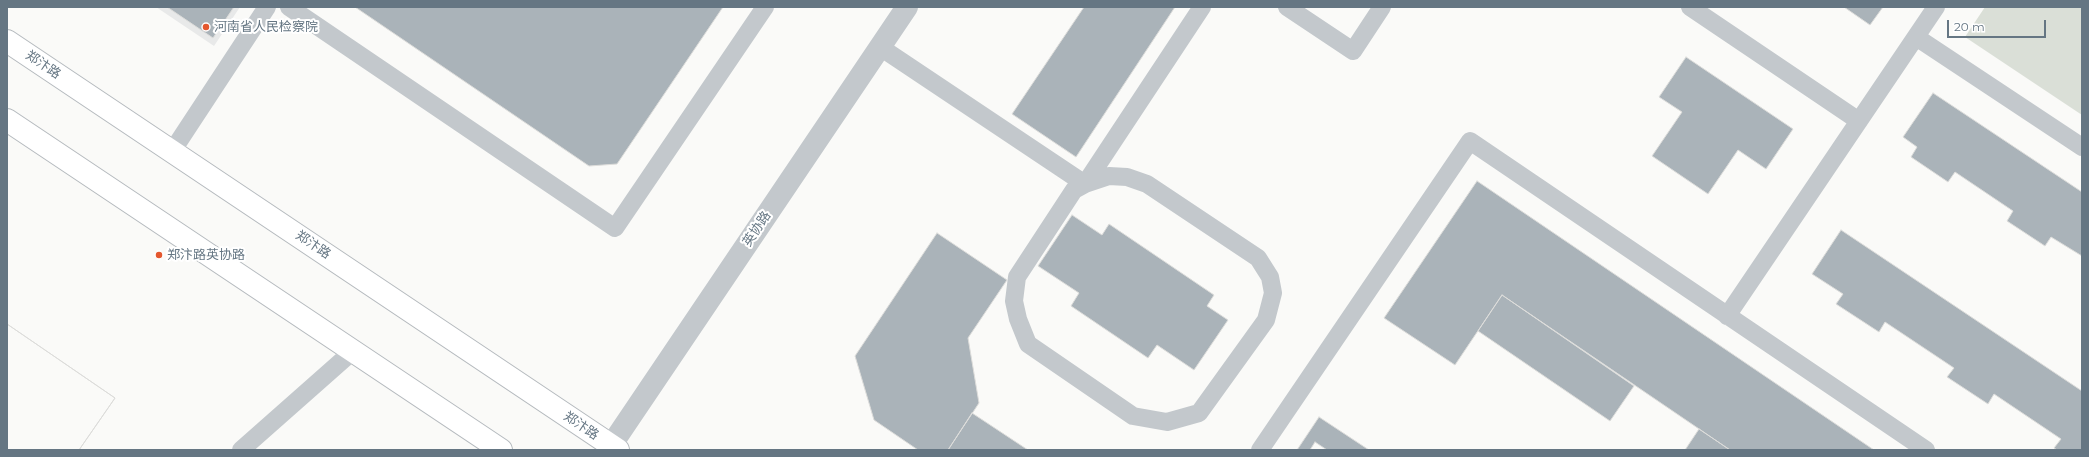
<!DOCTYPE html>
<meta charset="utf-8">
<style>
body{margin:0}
#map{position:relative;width:2089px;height:457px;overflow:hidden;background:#fafaf8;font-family:Montserrat,sans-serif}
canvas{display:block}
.frame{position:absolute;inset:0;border:8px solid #657683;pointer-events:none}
.scale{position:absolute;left:1947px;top:20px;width:99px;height:18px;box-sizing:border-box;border:2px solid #657683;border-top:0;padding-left:5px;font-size:12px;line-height:14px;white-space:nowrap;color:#657683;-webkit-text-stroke:3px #fff;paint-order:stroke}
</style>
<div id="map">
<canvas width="2089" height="457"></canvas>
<div class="frame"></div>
<div class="scale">20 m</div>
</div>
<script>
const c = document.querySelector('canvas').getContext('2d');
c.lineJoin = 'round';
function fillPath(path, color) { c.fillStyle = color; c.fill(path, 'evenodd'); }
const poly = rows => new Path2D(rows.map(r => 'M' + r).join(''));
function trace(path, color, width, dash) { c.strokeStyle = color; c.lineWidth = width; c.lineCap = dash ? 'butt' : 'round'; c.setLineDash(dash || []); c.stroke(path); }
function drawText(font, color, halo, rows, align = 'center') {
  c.font = font + ' Montserrat,"Noto Sans SC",sans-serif'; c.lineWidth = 4; c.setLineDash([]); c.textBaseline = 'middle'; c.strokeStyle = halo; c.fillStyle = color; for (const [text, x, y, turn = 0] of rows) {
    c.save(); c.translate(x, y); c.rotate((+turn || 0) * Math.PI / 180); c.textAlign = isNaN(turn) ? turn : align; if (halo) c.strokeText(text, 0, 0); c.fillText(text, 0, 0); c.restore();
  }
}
fillPath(poly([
 [156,7,240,7,214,46]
]), '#e8e9e9');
fillPath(poly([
 [1985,7,2082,7,2082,115,1965,37]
]), '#dadfd7');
const building = poly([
 [167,7,234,7,213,38,167,7],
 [355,7,723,7,617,164,589,166,355,7],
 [1084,7,1175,7,1076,157,1012,114,1084,7],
 [1844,7,1883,7,1870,25,1844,7],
 [1686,57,1793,129,1766,169,1738,150,1708,194,1652,156,1682,112,1659,97,1686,57],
 [1933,93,2082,192,2082,256,2051,237,2045,246,2007,221,2013,211,1955,172,1948,182,1911,157,1917,147,1903,137,1933,93],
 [1477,181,1874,450,1730,450,1502,295,1455,365,1384,318,1477,181],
 [1072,215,1102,235,1109,224,1214,295,1207,306,1228,320,1194,370,1157,345,1148,358,1071,306,1079,293,1038,266,1072,215],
 [1841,230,2082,391,2082,450,2057,450,2054,448,2061,439,1994,394,1988,404,1947,377,1954,368,1885,322,1879,332,1836,304,1843,294,1812,274,1841,230],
 [937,233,1007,280,968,338,979,403,948,450,918,450,874,420,855,356,937,233],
 [1502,295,1634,386,1610,421,1478,331,1502,295],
 [7,324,115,398,79,450,7,450,7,324],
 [7,324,115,398,79,450,7,450,7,324],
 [972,413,1028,450,948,450,972,413],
 [1319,417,1369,450,1297,450,1319,417],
 [1699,429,1730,450,1685,450,1699,429],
 [1315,442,1327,450,1310,450,1315,442]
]);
fillPath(building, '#aab3b9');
trace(building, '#dcdcda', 1);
const primary = poly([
 [7,41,618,450],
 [7,120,501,450]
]);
trace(primary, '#b5babe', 24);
trace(poly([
 [289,7,615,228,765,7],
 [1287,7,1353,51,1382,7],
 [1690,7,1859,121],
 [1916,37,2082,147],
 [880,47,1085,184,1202,7],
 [173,150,267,7],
 [1109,176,1127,177,1147,184,1258,258,1270,277,1273,293,1266,320,1199,413,1167,422,1133,416,1028,344,1018,319,1014,301,1017,277,1074,190,1085,184,1109,176],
 [1727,316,1936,7],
 [241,450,353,351],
 [1260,450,1470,141,1926,450]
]), '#c3c8cc', 18);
trace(poly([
 [608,450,907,7]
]), '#c3c8cc', 22);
trace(primary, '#fff', 22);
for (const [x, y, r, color] of [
 [206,27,4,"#e4572e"],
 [159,255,4,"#e4572e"]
]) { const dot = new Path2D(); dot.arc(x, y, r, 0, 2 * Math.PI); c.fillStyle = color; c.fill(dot); trace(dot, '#fff', 1.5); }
drawText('13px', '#657683', '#fff', [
 ["河南省人民检察院",214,27],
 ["郑汴路英协路",167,255]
], 'left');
drawText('13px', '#657683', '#fff', [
 ["郑汴路",43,65,34],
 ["英协路",757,229,-56],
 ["郑汴路",313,245,34],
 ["郑汴路",581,426,34]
]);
</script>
